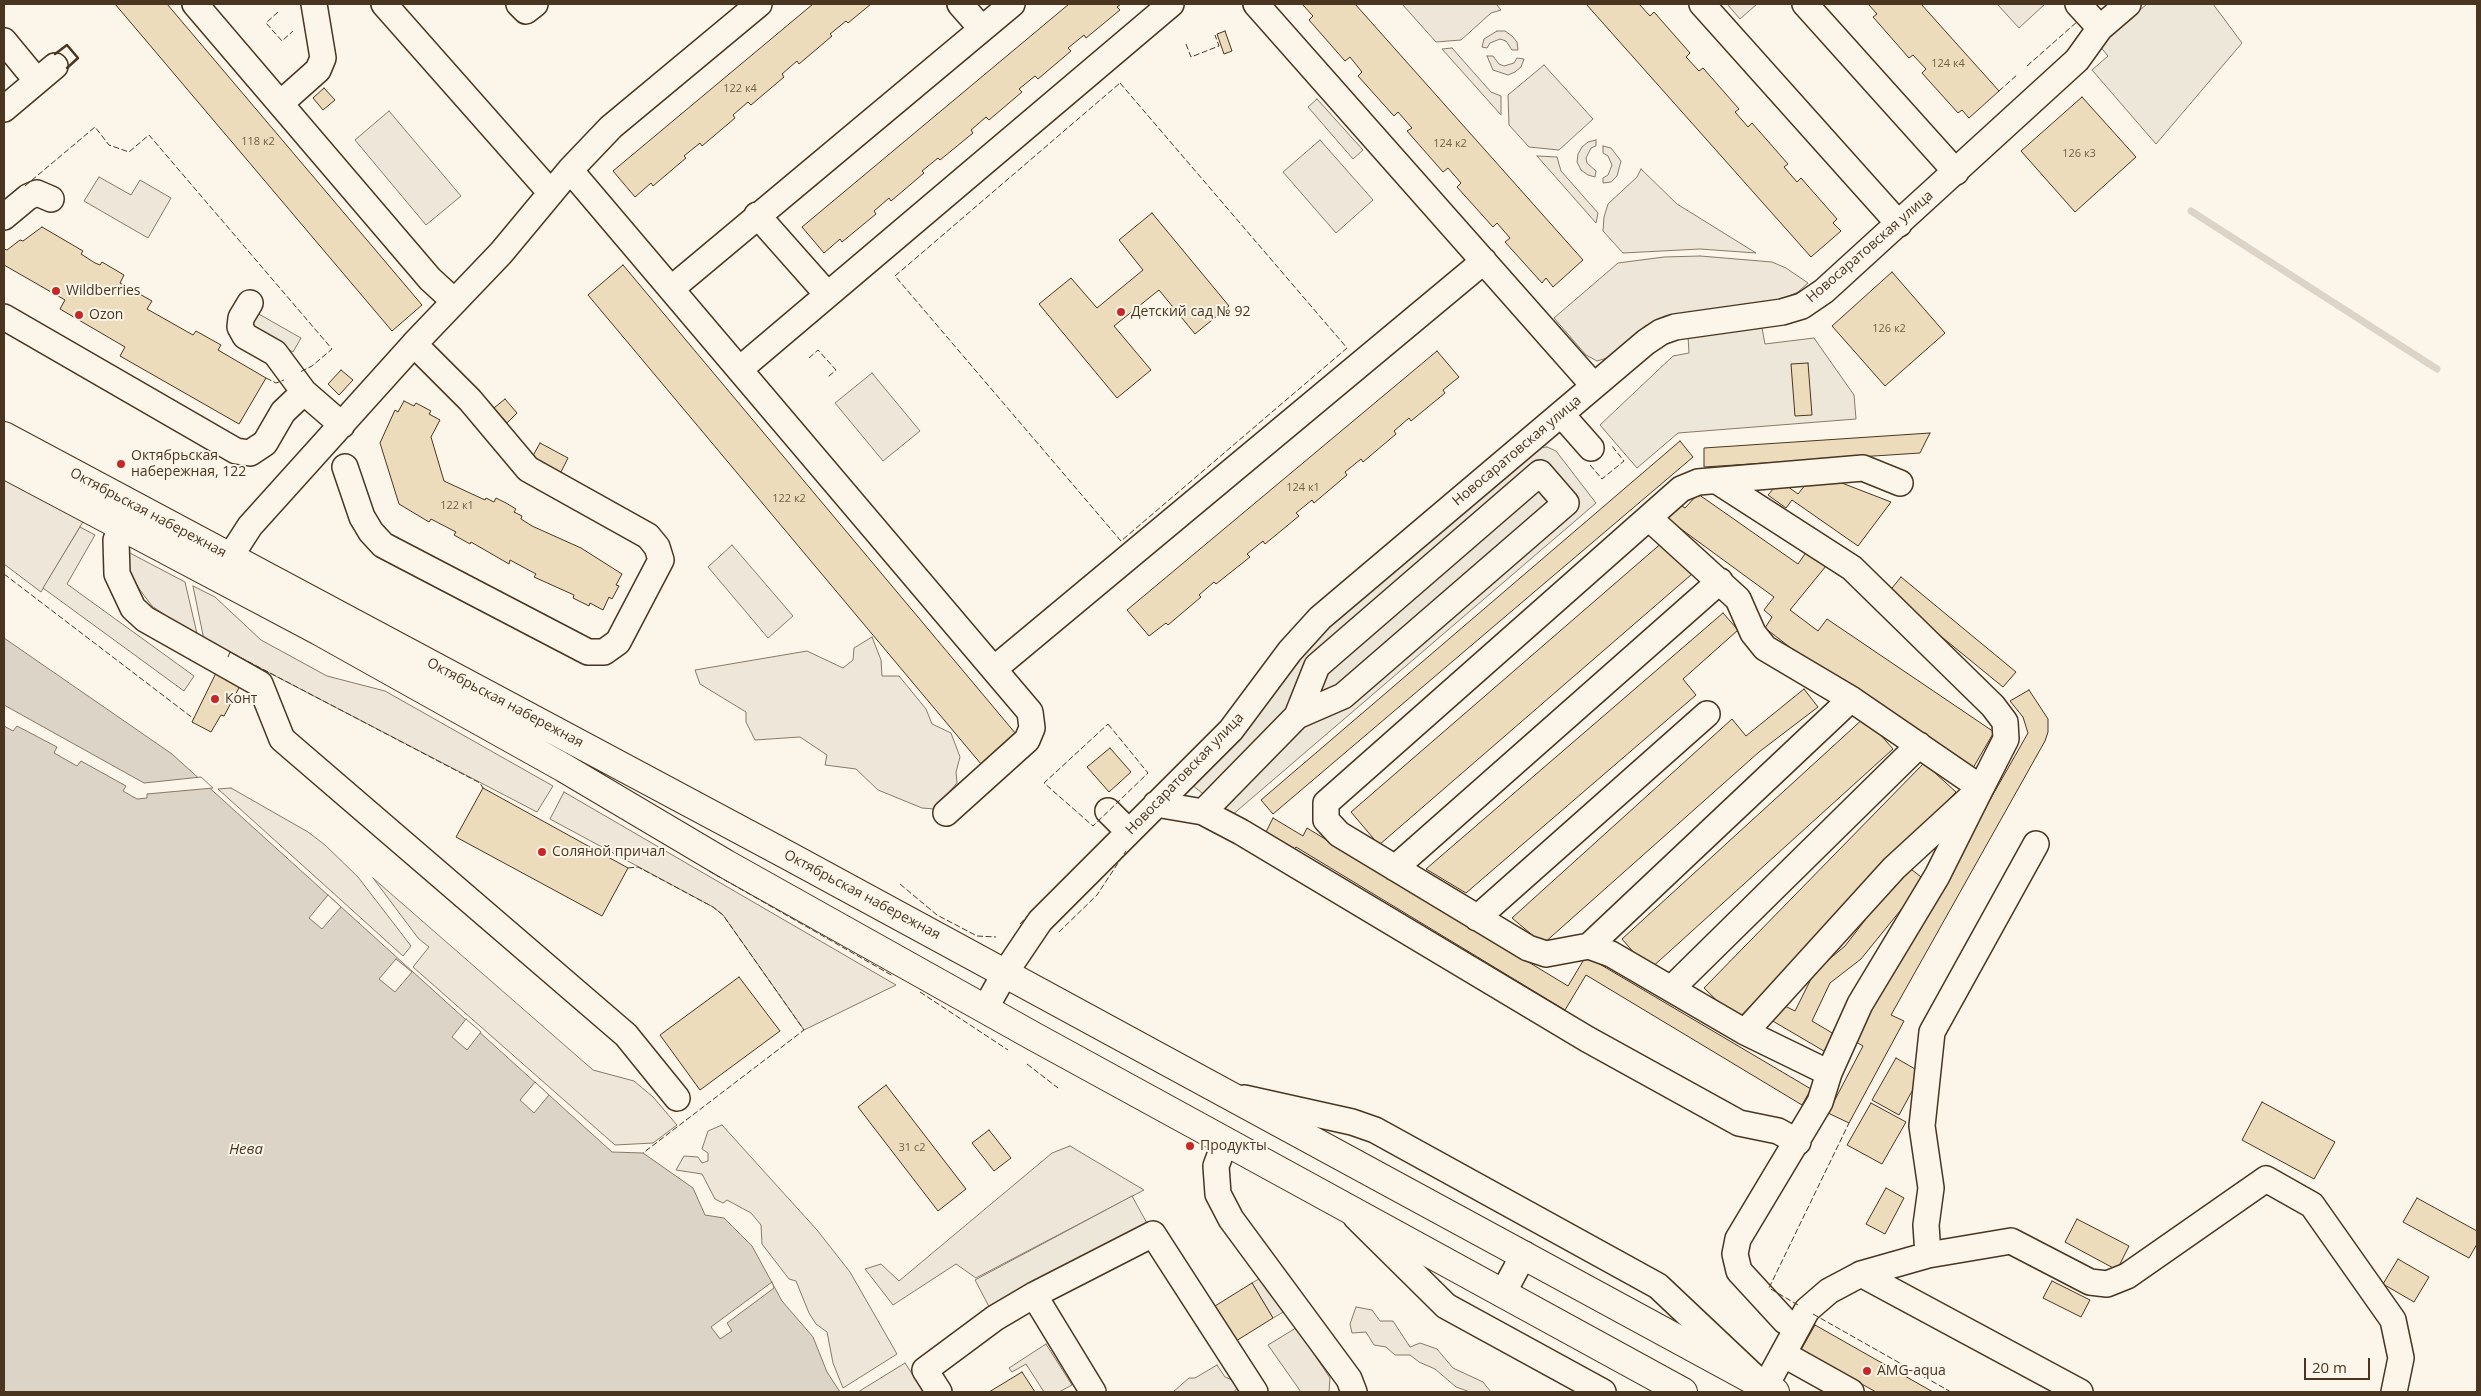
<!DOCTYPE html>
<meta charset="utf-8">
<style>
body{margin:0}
#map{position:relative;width:2481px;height:1396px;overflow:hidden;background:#fbf6e9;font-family:"Open Sans",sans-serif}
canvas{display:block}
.frame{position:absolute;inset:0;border:5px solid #4a3520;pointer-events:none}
.scale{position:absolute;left:2304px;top:1358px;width:66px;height:22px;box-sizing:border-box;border:2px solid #4a3520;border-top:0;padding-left:6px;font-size:15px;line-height:18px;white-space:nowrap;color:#4a3520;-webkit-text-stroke:4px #fbf6e9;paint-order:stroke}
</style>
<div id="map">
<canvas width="2481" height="1396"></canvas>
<div class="frame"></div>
<div class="scale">20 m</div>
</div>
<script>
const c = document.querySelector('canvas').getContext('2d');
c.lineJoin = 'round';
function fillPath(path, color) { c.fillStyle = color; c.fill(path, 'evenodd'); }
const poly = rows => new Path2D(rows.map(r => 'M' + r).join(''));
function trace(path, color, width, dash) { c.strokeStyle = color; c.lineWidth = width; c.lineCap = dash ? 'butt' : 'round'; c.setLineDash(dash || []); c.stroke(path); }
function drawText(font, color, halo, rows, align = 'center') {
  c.font = font + ' "Open Sans",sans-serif'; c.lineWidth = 4; c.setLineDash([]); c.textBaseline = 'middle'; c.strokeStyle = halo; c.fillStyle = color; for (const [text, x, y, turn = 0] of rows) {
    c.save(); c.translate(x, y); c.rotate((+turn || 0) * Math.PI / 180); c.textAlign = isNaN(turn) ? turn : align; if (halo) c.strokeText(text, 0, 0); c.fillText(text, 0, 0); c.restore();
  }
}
const green = poly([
 [1402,4,1496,4,1501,10,1491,13,1461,40,1436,42,1402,4],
 [1727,4,1757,4,1740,19,1727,4],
 [1997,4,2045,4,2019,28,1997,4],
 [1497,31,1505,31,1512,36,1517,42,1518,50,1512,50,1506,41,1500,39,1490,43,1487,48,1482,47,1484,39,1497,31],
 [1452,48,1491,92,1501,96,1501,115,1442,49,1452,48],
 [1487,56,1493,56,1499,64,1504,66,1514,63,1517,58,1524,59,1521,67,1515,72,1508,75,1493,70,1487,56],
 [1544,65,1593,119,1559,150,1529,147,1509,125,1508,95,1544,65],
 [389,111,461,196,426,225,355,140,389,111],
 [1320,140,1373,200,1336,233,1283,172,1320,140],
 [1596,140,1596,146,1591,148,1586,158,1587,163,1596,171,1595,177,1588,175,1581,170,1577,162,1578,154,1582,147,1588,142,1596,140],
 [1603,146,1611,148,1621,161,1617,176,1611,182,1603,183,1603,178,1608,175,1612,165,1608,156,1603,153,1603,146],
 [1537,156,1557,157,1561,171,1598,213,1596,223,1537,156],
 [1641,169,1677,204,1756,253,1700,249,1623,253,1603,231,1604,217,1608,204,1637,177,1641,169],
 [99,177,131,195,140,180,171,198,148,238,84,201,99,177],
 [1700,256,1772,262,1786,268,1808,283,1798,292,1780,300,1665,316,1645,326,1610,357,1597,361,1586,355,1554,318,1618,263,1664,257,1700,256],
 [872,373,920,431,883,461,835,403,872,373],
 [4,478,84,520,41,592,4,564,4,478],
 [732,545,793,616,768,638,708,567,732,545],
 [128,552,185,582,198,638,152,606,140,590,131,576,127,562,128,552],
 [193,586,215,597,261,640,327,676,385,691,553,786,537,812,231,653,228,656,204,640,193,586],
 [872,637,881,660,882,676,899,676,926,709,932,724,951,733,960,757,956,772,957,783,934,809,922,808,878,790,856,769,825,765,827,755,800,737,755,740,746,722,746,712,700,684,695,670,807,651,843,668,853,660,854,648,872,637],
 [231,788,308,832,325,845,358,877,411,946,403,956,218,789,231,788],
 [564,792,896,985,804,1030,723,915,713,907,550,819,564,792],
 [373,878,593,1070,634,1081,653,1097,677,1125,653,1143,615,1145,413,967,429,947,418,938,373,878],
 [722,1125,817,1230,850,1272,897,1354,843,1388,833,1363,827,1332,816,1324,809,1313,796,1281,789,1279,762,1244,761,1225,751,1213,727,1200,723,1203,715,1199,702,1174,676,1170,684,1156,698,1157,702,1163,708,1161,708,1153,702,1149,708,1131,722,1125],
 [1070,1146,1144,1190,976,1278,956,1264,893,1305,865,1269,881,1264,899,1281,1052,1153,1070,1146],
 [1264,1276,1285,1311,1273,1318,1252,1283,1264,1276],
 [1356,1307,1372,1310,1380,1321,1393,1321,1410,1347,1420,1343,1437,1349,1453,1368,1483,1382,1491,1392,1470,1392,1456,1387,1435,1369,1419,1362,1410,1355,1395,1355,1386,1347,1374,1345,1366,1332,1352,1333,1350,1324,1356,1307],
 [1296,1328,1313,1348,1312,1351,1330,1378,1329,1392,1301,1392,1268,1345,1296,1328],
 [1046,1344,1072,1385,1059,1392,1044,1392,1026,1364,1012,1372,1009,1368,1046,1344],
 [905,1363,924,1392,858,1392,905,1363],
 [1217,1365,1225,1377,1232,1380,1237,1388,1234,1392,1173,1392,1189,1378,1195,1378,1217,1365]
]);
fillPath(green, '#ede6d9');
trace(green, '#887966', 1);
const parking = poly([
 [2147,4,2213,4,2242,43,2156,144,2092,70,2108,56,2099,45,2147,4],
 [1317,99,1363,150,1353,159,1308,107,1317,99],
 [257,313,301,338,293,352,249,327,257,313],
 [1762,328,1765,344,1814,338,1854,395,1856,419,1678,433,1637,468,1600,425,1673,356,1689,353,1688,336,1762,328],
 [1547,447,1556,451,1596,503,1231,816,1192,785,1312,640,1537,448,1547,447],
 [80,527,95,535,67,584,194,676,184,691,43,588,80,527],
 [1132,1196,1153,1234,995,1318,975,1280,1132,1196]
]);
fillPath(parking, '#ede7d9');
trace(parking, '#887966', 1);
const water = poly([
 [4,638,172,754,612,1152,643,1153,693,1188,705,1215,724,1218,752,1246,782,1301,813,1337,827,1372,840,1392,4,1392,4,638]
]);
fillPath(water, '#dcd4c6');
trace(water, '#887966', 1);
const pier = poly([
 [4,705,144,783,201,777,213,788,147,794,147,798,137,799,123,791,126,786,81,761,77,766,54,753,57,747,17,726,13,731,4,726,4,705],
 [328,895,341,907,322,929,309,918,328,895],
 [396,959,412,972,395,992,379,979,396,959],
 [466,1019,481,1032,467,1050,452,1037,466,1019],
 [535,1082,549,1095,534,1113,520,1100,535,1082],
 [772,1282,774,1288,727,1323,732,1331,720,1339,711,1327,772,1282]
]);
fillPath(pier, '#fbf6e9');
trace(pier, '#887966', 1);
trace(poly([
 [2191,211,2437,369]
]), '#dcd4c6', 7);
const building = poly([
 [115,4,167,4,422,305,392,331,115,4],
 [813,4,871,4,848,23,846,21,830,34,832,36,799,64,797,61,782,74,784,77,751,105,748,102,733,115,735,118,702,146,700,143,684,156,686,158,653,186,651,183,635,197,613,171,813,4],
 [1069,4,1121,4,1117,7,1120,10,1086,38,1084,35,1068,48,1071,51,1038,79,1035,76,1019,89,1022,92,989,120,986,117,971,130,973,133,940,160,938,158,922,171,924,173,891,201,889,198,874,211,876,214,842,242,840,239,824,253,802,227,1069,4],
 [1302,4,1355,4,1583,260,1553,287,1546,278,1542,283,1505,242,1510,238,1497,223,1493,227,1457,187,1461,183,1448,168,1443,172,1407,131,1412,128,1398,112,1394,116,1358,76,1362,72,1350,57,1345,61,1309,20,1313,16,1302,4],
 [1586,4,1639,4,1650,16,1654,12,1690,53,1686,57,1699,71,1703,68,1739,109,1735,112,1748,127,1752,123,1788,164,1784,167,1797,182,1801,178,1837,219,1833,223,1841,231,1811,257,1586,4],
 [1868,4,1921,4,1999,91,1969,118,1962,110,1958,113,1922,73,1926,69,1913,55,1909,58,1873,17,1877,14,1868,4],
 [1225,31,1232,51,1224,54,1217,34,1225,31],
 [324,88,335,100,323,110,313,98,324,88],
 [2082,97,2136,157,2075,212,2021,151,2082,97],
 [1152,213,1229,306,1195,334,1159,290,1114,326,1151,370,1117,398,1039,304,1071,278,1097,308,1143,270,1119,240,1152,213],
 [42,227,83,251,81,254,95,263,100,265,102,262,124,275,120,283,152,301,147,309,193,335,196,331,221,345,218,350,266,378,239,424,120,356,125,347,60,309,65,300,4,265,4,249,7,250,20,240,23,241,42,227],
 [623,265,1016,734,981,764,588,295,623,265],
 [1892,272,1945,333,1885,386,1832,326,1892,272],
 [1437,351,1459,377,1443,390,1445,393,1411,421,1409,418,1394,431,1396,434,1363,462,1361,459,1345,472,1347,475,1314,503,1312,500,1296,513,1299,516,1265,544,1263,541,1247,554,1250,557,1216,584,1214,582,1199,595,1201,597,1168,625,1166,623,1149,636,1127,610,1437,351],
 [1808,363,1812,415,1795,416,1791,364,1808,363],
 [341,370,353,380,339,395,328,384,341,370],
 [505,399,517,413,507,423,494,408,505,399],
 [404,401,414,406,416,403,431,411,429,414,440,420,431,437,444,481,485,500,486,498,494,502,496,498,506,503,516,509,514,512,522,516,521,519,532,526,581,548,622,574,616,585,619,586,612,599,609,597,603,610,590,603,589,606,573,598,574,595,534,577,536,574,510,560,509,564,471,542,470,544,454,535,456,532,431,519,429,522,399,504,380,443,395,410,398,412,404,401],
 [1930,433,1920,453,1704,467,1704,448,1930,433],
 [1680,441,1693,457,1273,814,1261,800,1680,441],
 [540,443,568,458,559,476,530,461,540,443],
 [1834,480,1891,502,1858,546,1792,500,1786,508,1768,495,1780,481,1798,494,1806,484,1834,480],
 [1698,494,1798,564,1807,551,1826,566,1790,610,1818,631,1827,619,1994,732,1973,768,1800,655,1765,628,1772,617,1764,610,1774,597,1666,518,1678,503,1685,508,1698,494],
 [1664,541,1692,574,1379,845,1351,812,1664,541],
 [1901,577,2016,672,2003,687,1888,593,1901,577],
 [1723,613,1738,630,1683,679,1696,695,1466,893,1426,869,1723,613],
 [216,673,240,686,224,716,221,715,211,732,192,722,216,673],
 [1804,689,1818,707,1759,752,1543,944,1512,918,1732,719,1746,736,1804,689],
 [2029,690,2048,719,2048,732,2045,741,1891,1015,1904,1021,1849,1123,1828,1113,1863,1046,1851,1039,1872,1007,2028,733,2023,717,2010,701,2029,690],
 [1865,717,1893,749,1649,970,1622,939,1865,717],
 [1110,748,1131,772,1109,792,1087,767,1110,748],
 [1924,763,1956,792,1737,1020,1704,988,1924,763],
 [483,788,628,868,602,916,456,837,483,788],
 [1273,818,1303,836,1307,828,1568,986,1586,956,1811,1089,1802,1105,1586,975,1565,1010,1296,847,1292,852,1264,836,1273,818],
 [1907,866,1925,880,1861,959,1830,983,1812,1021,1839,1037,1829,1054,1771,1020,1781,1004,1795,1011,1815,971,1845,946,1907,866],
 [739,977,780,1031,700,1090,660,1035,739,977],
 [1896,1058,1922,1073,1899,1115,1872,1100,1896,1058],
 [886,1085,966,1189,938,1211,858,1107,886,1085],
 [2262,1102,2335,1142,2314,1179,2242,1140,2262,1102],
 [1871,1103,1906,1122,1882,1164,1847,1145,1871,1103],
 [989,1130,1011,1158,994,1171,972,1143,989,1130],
 [1886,1188,1904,1198,1885,1234,1866,1224,1886,1188],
 [2417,1198,2477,1231,2477,1244,2469,1258,2403,1222,2417,1198],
 [2077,1219,2129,1246,2117,1270,2065,1242,2077,1219],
 [2398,1259,2429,1277,2414,1302,2383,1284,2398,1259],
 [2052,1281,2090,1300,2081,1317,2043,1298,2052,1281],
 [1252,1283,1273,1318,1236,1341,1215,1306,1252,1283],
 [1815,1325,1933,1392,1876,1392,1801,1350,1815,1325],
 [1022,1372,1035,1392,989,1392,1022,1372]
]);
fillPath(building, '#ecdcbc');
trace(building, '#4a3520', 1);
const minor = poly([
 [195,4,430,279,454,301],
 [384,4,551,193],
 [519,4,526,11,535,4],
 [960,4,982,29],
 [1256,4,1594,386],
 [1702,4,1899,224],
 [1805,4,1956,172],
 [2078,4,2100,28],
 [4,41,37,81],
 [281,103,318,70,323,58,314,4],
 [4,109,55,66],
 [570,170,1030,712,1032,728,1027,740,946,813],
 [757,215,827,294],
 [4,217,28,197,37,193,51,199],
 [671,289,1012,4],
 [250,303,241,318,240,327,245,336,275,353,304,392,342,425],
 [4,317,236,451,250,453,265,443,283,412,304,392],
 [740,369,1171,4],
 [1561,414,1591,448],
 [345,467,362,517,371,532,383,545,588,652,604,652,618,642,661,560,657,547,648,536,528,469,470,400,414,344],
 [1717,481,1852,568,1993,706,2005,722,2006,739,1981,788,1894,868,1745,1032],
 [1649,518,1738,599,1753,633,1765,648,1851,699,1981,788,1937,876,1860,1004,1829,1073,1820,1102,1738,1239,1735,1254,1739,1271,1785,1321,1797,1328],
 [122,526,116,540,117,574,133,608,145,619,260,684,282,739,626,1035,677,1098],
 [230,557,250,526,414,344,501,253,570,170,611,127,759,4],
 [994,669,1484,261],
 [1156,804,1203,812,1241,832,1587,1039,1739,1123,1778,1131,1798,1142],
 [1108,811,1129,832],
 [1203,812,1297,716,1317,666,1540,473,1566,503,1343,696,1297,716],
 [1395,868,1720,581],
 [1477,918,1707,714],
 [1589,946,1851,699],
 [1671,989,1919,745],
 [985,1009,1005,973,1040,921,1231,730,1290,651,1320,618,1646,342,1661,332,1675,327,1782,312,1802,306,1824,291,2077,60,2100,28,2128,4],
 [1829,1073,1745,1032,1611,954,1589,946,1546,954,1528,948,1339,834,1326,820,1326,803,1681,489,1698,482,1863,468,1900,483],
 [1244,1098,1352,1122,1375,1130,1658,1286,1765,1387,1807,1310,1829,1291,1861,1274,1928,1255,2011,1241,2090,1282,2107,1284,2127,1276,2266,1179,2312,1205,2393,1320,2401,1358,2394,1392],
 [1225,1142,1216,1166,1218,1194,1231,1219,1349,1379,1354,1392],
 [1356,1217,1446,1306,1603,1392],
 [1928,1255,1926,1225,1931,1188,1922,1126,1932,1032,2036,844],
 [1861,1274,2080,1392],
 [1503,1293,1524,1254],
 [1034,1295,1093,1392],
 [1783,1354,1851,1392],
 [939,1392,925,1370,995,1318,1034,1295,1153,1234,1255,1392]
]);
const major = poly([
 [4,436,789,856,1775,1392],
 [4,464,319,631,564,768,726,864,1035,1037,1683,1392]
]);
trace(minor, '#4a3520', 28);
trace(major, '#4a3520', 30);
trace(minor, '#fbf6e9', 25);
trace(major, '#fbf6e9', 28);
trace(poly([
 [2097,4,2098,4],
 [278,12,266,23,282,41,293,31],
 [1186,44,1191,57,1219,46,1215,35],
 [2027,66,2078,21],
 [1120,83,1347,348,1121,541,895,276,1120,83],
 [1999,91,2018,74],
 [25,186,95,127,109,145,129,152,149,135,332,349,312,366,300,372],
 [809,358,818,350,836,370,828,377],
 [266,378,276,383,284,380],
 [1590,465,1602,479,1624,461,1612,446],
 [4,574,194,719],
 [228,657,230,652,480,783,483,788],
 [1108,724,1148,773,1093,826,1044,783,1108,724],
 [628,868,638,867,713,907,723,915,804,1030,643,1153],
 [709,871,893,976],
 [900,884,937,915,977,936,996,937],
 [1020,924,1030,913],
 [1059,932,1097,895,1126,851],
 [920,992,1008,1050],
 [1027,1064,1058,1088],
 [1798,1305,1769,1288,1849,1123],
 [1813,1314,1951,1392]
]), '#4a3520', 1, [6, 2.5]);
trace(poly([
 [55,54,67,45,78,58,67,68]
]), '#4a3520', 2.5);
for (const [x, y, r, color] of [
 [56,291,5,"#c62828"],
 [1121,312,5,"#c62828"],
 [79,315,5,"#c62828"],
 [121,464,5,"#c62828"],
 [215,699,5,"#c62828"],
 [542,852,5,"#c62828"],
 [1190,1146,5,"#c62828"],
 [1867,1371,5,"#c62828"]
]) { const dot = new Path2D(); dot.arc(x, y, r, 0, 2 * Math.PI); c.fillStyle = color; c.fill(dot); trace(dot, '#fbf6e9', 2); }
drawText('11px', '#725f47', null, [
 ["124 к4",1948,64],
 ["122 к4",740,89],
 ["118 к2",258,142],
 ["124 к2",1450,144],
 ["126 к3",2079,154],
 ["126 к2",1889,329],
 ["124 к1",1303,488],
 ["122 к2",789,499],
 ["122 к1",457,506],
 ["31 с2",912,1148]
]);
drawText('14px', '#4a3520', '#fbf6e9', [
 ["Новосаратовская улица",1870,247,-41],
 ["Новосаратовская улица",1517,451,-40],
 ["Октябрьская набережная",148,513,28],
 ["Октябрьская набережная",505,703,28],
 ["Новосаратовская улица",1185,774,-46],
 ["Октябрьская набережная",862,895,28]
]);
drawText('14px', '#4a3520', '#fbf6e9', [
 ["Wildberries",66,291],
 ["Детский сад № 92",1131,312],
 ["Ozon",89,315],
 ["Октябрьская",131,456],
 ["набережная, 122",131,472],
 ["Конт",225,699],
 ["Соляной причал",552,852],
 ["Продукты",1200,1146],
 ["AMG-aqua",1877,1371]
], 'left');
drawText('italic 15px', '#4a3520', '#fbf6e9', [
 ["Нева",246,1150]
]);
</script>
